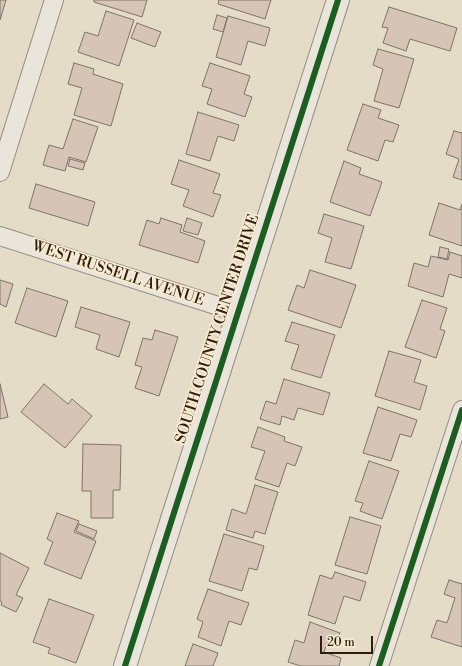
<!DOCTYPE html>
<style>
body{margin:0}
#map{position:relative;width:462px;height:666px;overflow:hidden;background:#e5dcc7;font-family:"Libre Bodoni",serif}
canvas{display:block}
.scale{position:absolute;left:320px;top:636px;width:53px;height:18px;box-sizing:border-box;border:2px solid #311d0f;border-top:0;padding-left:5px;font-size:12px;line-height:14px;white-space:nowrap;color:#311d0f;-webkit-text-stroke:3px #f7ecd2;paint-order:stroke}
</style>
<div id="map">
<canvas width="462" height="666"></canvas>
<div class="scale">20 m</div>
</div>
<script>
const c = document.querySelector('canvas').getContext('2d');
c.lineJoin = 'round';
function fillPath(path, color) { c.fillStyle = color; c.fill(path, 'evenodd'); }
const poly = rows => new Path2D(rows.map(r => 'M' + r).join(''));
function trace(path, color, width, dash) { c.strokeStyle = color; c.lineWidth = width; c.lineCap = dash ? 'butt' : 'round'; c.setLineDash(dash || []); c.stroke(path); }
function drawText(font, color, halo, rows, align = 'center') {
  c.font = font + ' "Libre Bodoni",serif'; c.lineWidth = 3.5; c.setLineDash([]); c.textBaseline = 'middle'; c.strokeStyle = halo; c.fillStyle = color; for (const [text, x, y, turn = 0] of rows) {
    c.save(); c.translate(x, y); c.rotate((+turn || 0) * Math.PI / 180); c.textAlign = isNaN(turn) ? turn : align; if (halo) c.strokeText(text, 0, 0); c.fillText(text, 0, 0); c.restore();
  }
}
const building = poly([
 [0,0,6,0,0,20,0,0],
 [94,0,147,0,142,17,94,2,94,0],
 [219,0,271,0,265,19,218,4,219,0],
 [389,7,457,28,450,51,410,39,406,51,383,43,388,28,382,27,389,7],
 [106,11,134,20,119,66,78,52,85,32,98,36,106,11],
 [217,15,227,18,223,32,213,29,217,15],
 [228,16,270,28,265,46,248,41,241,65,216,57,228,16],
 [137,23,161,32,155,47,131,38,137,23],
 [378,49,414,59,399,108,374,101,383,69,373,65,378,49],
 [74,63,94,69,93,74,123,84,111,126,74,115,82,88,68,84,74,63],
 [210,63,250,76,244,94,252,97,245,117,207,104,212,89,202,86,210,63],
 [363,104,381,110,378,118,399,125,393,142,385,140,378,161,347,150,363,104],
 [198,112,239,125,234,141,218,136,210,161,186,154,198,112],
 [73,119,98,127,86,162,69,157,65,171,43,165,49,145,63,149,73,119],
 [454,131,462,133,462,180,453,177,459,159,446,154,454,131],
 [70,159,85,163,83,170,68,166,70,159],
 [179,160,220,174,213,193,221,195,213,217,183,206,189,190,171,184,179,160],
 [344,161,361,168,359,174,382,182,370,216,330,202,344,161],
 [36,184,95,202,88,226,29,208,36,184],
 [439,203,460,210,462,204,462,246,429,235,439,203],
 [324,214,364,226,351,269,325,262,332,238,318,233,324,214],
 [161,218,182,225,180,232,205,241,198,263,139,245,147,220,159,224,161,218],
 [187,218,202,223,198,235,183,231,187,218],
 [440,247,449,249,447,259,438,257,440,247],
 [450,252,462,256,462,278,449,274,443,297,408,286,414,263,428,267,431,256,448,260,450,252],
 [310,270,356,285,341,328,288,310,297,285,304,288,310,270],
 [0,280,13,284,6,307,0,304,0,280],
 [27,288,68,301,56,337,15,323,27,288],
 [422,300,447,308,440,329,445,331,436,358,405,347,422,300],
 [81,307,130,322,119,357,96,349,100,335,75,327,81,307],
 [292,322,335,335,321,378,291,369,299,345,285,341,292,322],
 [155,330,178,337,159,396,135,388,142,367,135,365,143,338,152,340,155,330],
 [389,351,421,360,414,382,427,386,420,410,375,396,389,351],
 [284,379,330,393,323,415,298,408,294,420,282,416,280,425,260,419,266,401,276,404,284,379],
 [0,384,8,417,0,419,0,384],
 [44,384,68,404,72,399,92,416,65,448,21,412,44,384],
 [378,407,417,420,411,437,400,434,391,461,363,453,378,407],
 [258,427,285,437,284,441,302,447,295,466,287,463,279,487,255,479,265,451,251,447,258,427],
 [83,444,121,445,120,490,113,490,113,518,91,518,91,491,82,491,83,444],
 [369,461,399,471,382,519,360,511,363,503,355,501,369,461],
 [255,485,278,492,265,534,255,531,253,538,226,530,232,509,246,514,255,485],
 [57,513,79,521,74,532,96,541,81,579,44,564,53,542,47,539,57,513],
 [350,517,381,526,367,574,335,565,350,517],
 [79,524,97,531,94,539,76,531,79,524],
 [224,534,264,546,257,570,249,568,242,591,209,581,224,534],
 [0,553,29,568,16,595,23,598,16,612,1,605,2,602,0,601,0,553],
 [335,572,366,582,360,601,344,596,335,624,308,615,320,575,332,579,335,572],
 [449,580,462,584,462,647,431,637,437,620,447,623,455,598,444,594,449,580],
 [208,589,249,603,241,625,229,621,221,646,198,637,203,622,197,619,208,589],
 [49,599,94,615,76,663,48,653,50,648,33,642,49,599],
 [310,622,340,633,335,646,327,643,324,652,341,658,339,666,301,666,288,662,295,640,304,643,310,622],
 [193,644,218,653,213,666,185,666,193,644]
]);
fillPath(building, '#d6c5b7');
trace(building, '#7c7468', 1);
const minor = poly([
 [0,172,54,0],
 [0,236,237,312],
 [379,666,462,410]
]);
const tertiary = poly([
 [125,666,338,0]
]);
trace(minor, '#958e81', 20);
trace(tertiary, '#958e81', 24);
trace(minor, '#eae5db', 18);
trace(tertiary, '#eae5db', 22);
trace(poly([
 [125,666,338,0],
 [379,666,462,410]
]), '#1b5e20', 6);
drawText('15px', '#311d0f', '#f7ecd2', [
 ["WEST RUSSELL AVENUE",118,274,18],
 ["SOUTH COUNTY CENTER DRIVE",218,329,-72]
]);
</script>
